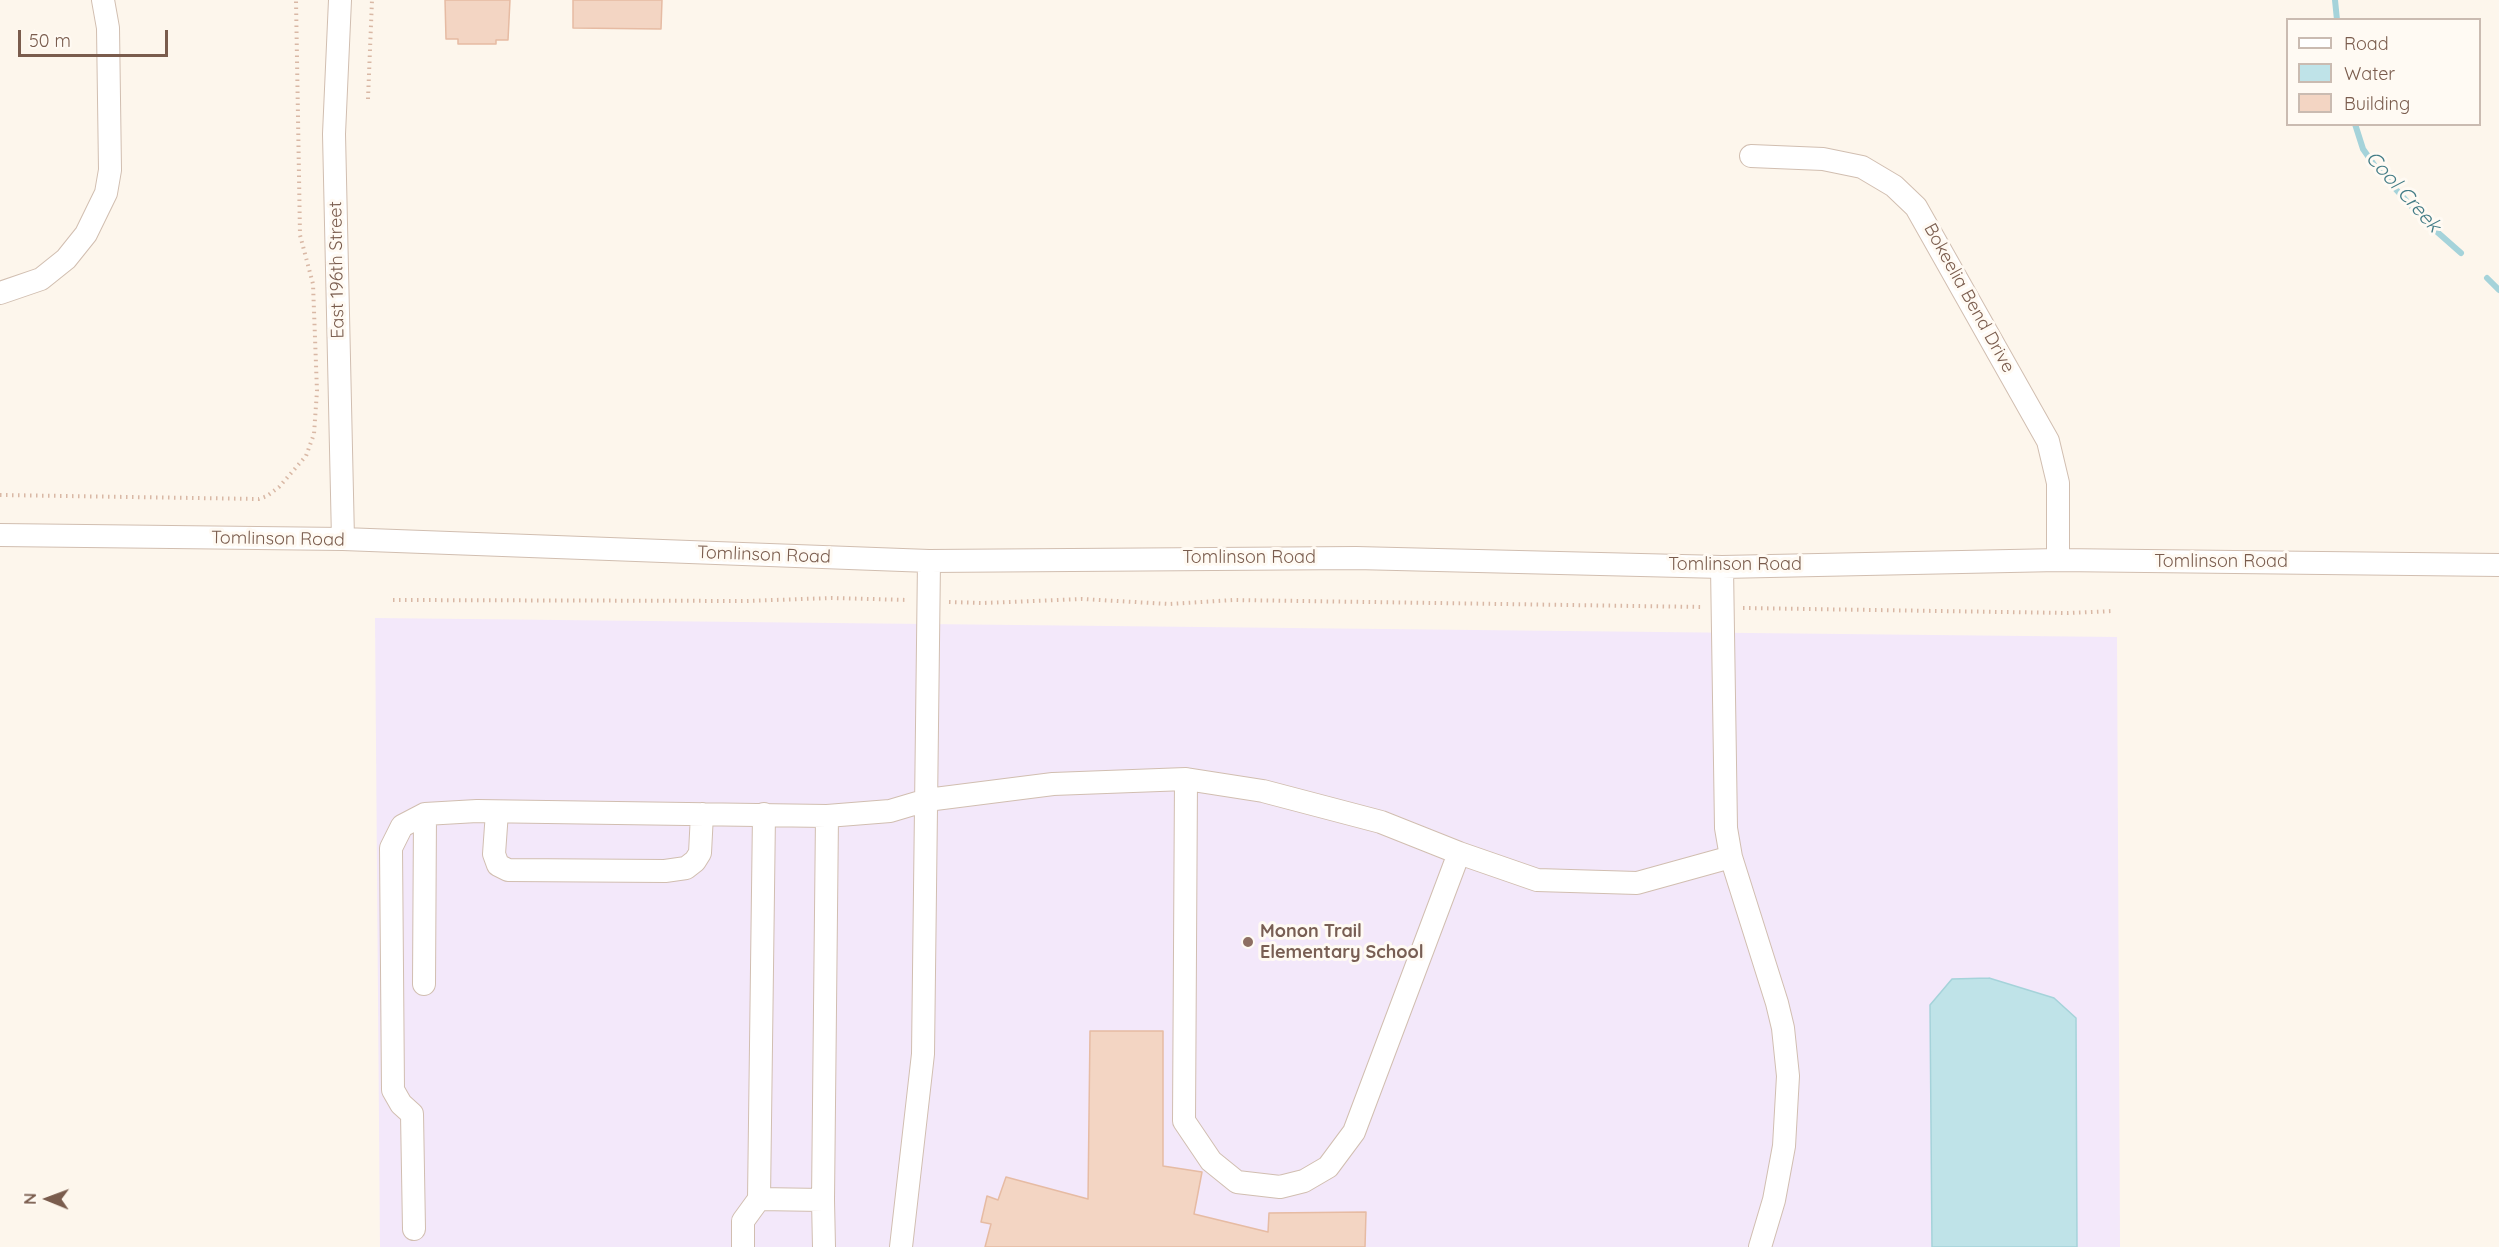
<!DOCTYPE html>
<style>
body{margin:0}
#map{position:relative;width:2499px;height:1247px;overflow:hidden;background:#fdf6ec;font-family:Quicksand,sans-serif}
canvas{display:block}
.legend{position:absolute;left:2286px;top:18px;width:195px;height:108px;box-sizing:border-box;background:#fffaf3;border:2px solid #cabbb1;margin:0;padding:8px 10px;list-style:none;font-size:18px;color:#7a5c4d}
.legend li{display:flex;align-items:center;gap:12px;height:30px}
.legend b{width:30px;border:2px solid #cabbb1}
.north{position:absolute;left:18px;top:1169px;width:60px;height:60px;-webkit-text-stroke:4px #fffaf3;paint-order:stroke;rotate:271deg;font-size:16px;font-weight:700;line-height:24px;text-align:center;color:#7a5c4d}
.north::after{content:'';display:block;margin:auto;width:21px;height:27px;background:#7a5c4d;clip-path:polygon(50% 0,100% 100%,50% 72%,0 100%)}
.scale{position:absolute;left:18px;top:30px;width:150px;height:27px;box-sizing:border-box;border:3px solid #7a5c4d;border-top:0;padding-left:8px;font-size:18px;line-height:21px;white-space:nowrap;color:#7a5c4d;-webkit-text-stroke:4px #fffaf3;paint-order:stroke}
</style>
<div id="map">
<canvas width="2499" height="1247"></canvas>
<ul class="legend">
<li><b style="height:8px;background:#fff"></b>Road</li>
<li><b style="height:16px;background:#bfe3e8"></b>Water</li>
<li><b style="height:16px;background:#f3d5c3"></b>Building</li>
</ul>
<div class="north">N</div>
<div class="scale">50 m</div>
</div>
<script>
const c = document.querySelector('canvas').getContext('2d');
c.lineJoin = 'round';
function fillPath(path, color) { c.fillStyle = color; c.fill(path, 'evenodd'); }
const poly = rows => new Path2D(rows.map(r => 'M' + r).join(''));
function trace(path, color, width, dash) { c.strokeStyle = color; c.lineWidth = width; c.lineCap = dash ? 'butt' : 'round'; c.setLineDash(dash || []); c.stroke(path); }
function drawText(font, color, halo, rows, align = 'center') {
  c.font = font + ' Quicksand,sans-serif'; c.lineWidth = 6; c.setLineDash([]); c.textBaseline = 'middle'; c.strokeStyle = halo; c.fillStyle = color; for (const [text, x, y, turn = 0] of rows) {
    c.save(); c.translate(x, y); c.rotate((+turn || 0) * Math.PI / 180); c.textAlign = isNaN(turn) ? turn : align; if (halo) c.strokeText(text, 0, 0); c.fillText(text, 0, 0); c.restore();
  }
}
fillPath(poly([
 [375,618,2117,637,2120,1247,380,1247]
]), '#f3e8fa');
const water = poly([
 [1989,978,2054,998,2076,1018,2077,1247,1932,1247,1930,1005,1952,979,1989,978]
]);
fillPath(water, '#bfe3e8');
trace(water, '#a5d3da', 1.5);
trace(poly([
 [2335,0,2337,20],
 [2355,124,2363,149,2377,169,2427,223,2461,253],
 [2487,278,2499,290]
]), '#a5d3da', 6);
const building = poly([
 [445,0,510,0,508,40,496,40,496,44,458,44,458,39,446,39,445,0],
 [573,0,662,0,661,29,573,28,573,0],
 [1090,1031,1163,1031,1163,1166,1202,1172,1194,1214,1268,1232,1269,1213,1366,1212,1365,1247,985,1247,991,1224,981,1222,987,1196,998,1200,1006,1177,1088,1199,1090,1031]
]);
fillPath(building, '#f3d5c3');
trace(building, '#e6bba3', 1.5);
const minor = poly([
 [340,0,334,134,343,539],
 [1751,156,1823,159,1862,167,1894,186,1916,207,2048,441,2058,483,2058,560],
 [0,293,41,279,66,259,86,234,106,193,110,170,108,28,103,0],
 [0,535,343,539,929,561,1356,558,1722,567,2058,560,2499,565],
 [1722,567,1726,828,1731,857,1777,1003,1783,1028,1788,1076,1784,1146,1774,1200,1760,1247],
 [1186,779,1184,1121,1211,1161,1237,1182,1280,1187,1304,1181,1328,1167,1354,1132,1459,853],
 [497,812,494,854,498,865,508,870,665,871,686,868,695,861,700,853,702,814],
 [764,814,759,1199,823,1200,827,816],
 [424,984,425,814],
 [823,1200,824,1247],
 [414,1229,412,1114,401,1104,393,1090,391,848,402,826,425,814,477,811,827,816,890,811,927,800,1053,784,1186,779,1263,791,1381,822,1459,853,1537,880,1637,883,1731,857],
 [743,1247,743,1221,759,1199],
 [901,1247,923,1054,929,561]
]);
trace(minor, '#d1beb0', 24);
trace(poly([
 [368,99,372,0],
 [0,495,259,499,267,496,279,487,306,456,314,434,317,391,313,284,300,235,296,0],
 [393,600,745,601,832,598,908,600],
 [949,602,983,603,1082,599,1169,604,1234,600,1703,607],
 [1743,608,2068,613,2113,611]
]), '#d9b8a5', 4, [1.5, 4.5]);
trace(minor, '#fff', 22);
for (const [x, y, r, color] of [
 [1248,942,6,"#8d6e63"]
]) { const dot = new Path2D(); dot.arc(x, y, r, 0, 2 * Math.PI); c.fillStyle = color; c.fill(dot); trace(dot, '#fffaf3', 2); }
drawText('18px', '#7a5c4d', '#fffaf3', [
 ["East 196th Street",337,270,-91],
 ["Bokeelia Bend Drive",1969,298,61],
 ["Tomlinson Road",278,539,1],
 ["Tomlinson Road",764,555,2],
 ["Tomlinson Road",1249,558],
 ["Tomlinson Road",2221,562],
 ["Tomlinson Road",1735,565]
]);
drawText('bold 18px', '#785e54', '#fffaf3', [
 ["Monon Trail",1260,932],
 ["Elementary School",1260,953]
], 'left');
drawText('italic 20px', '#437c86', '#fffaf3', [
 ["Cool Creek",2403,192,48]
]);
</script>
